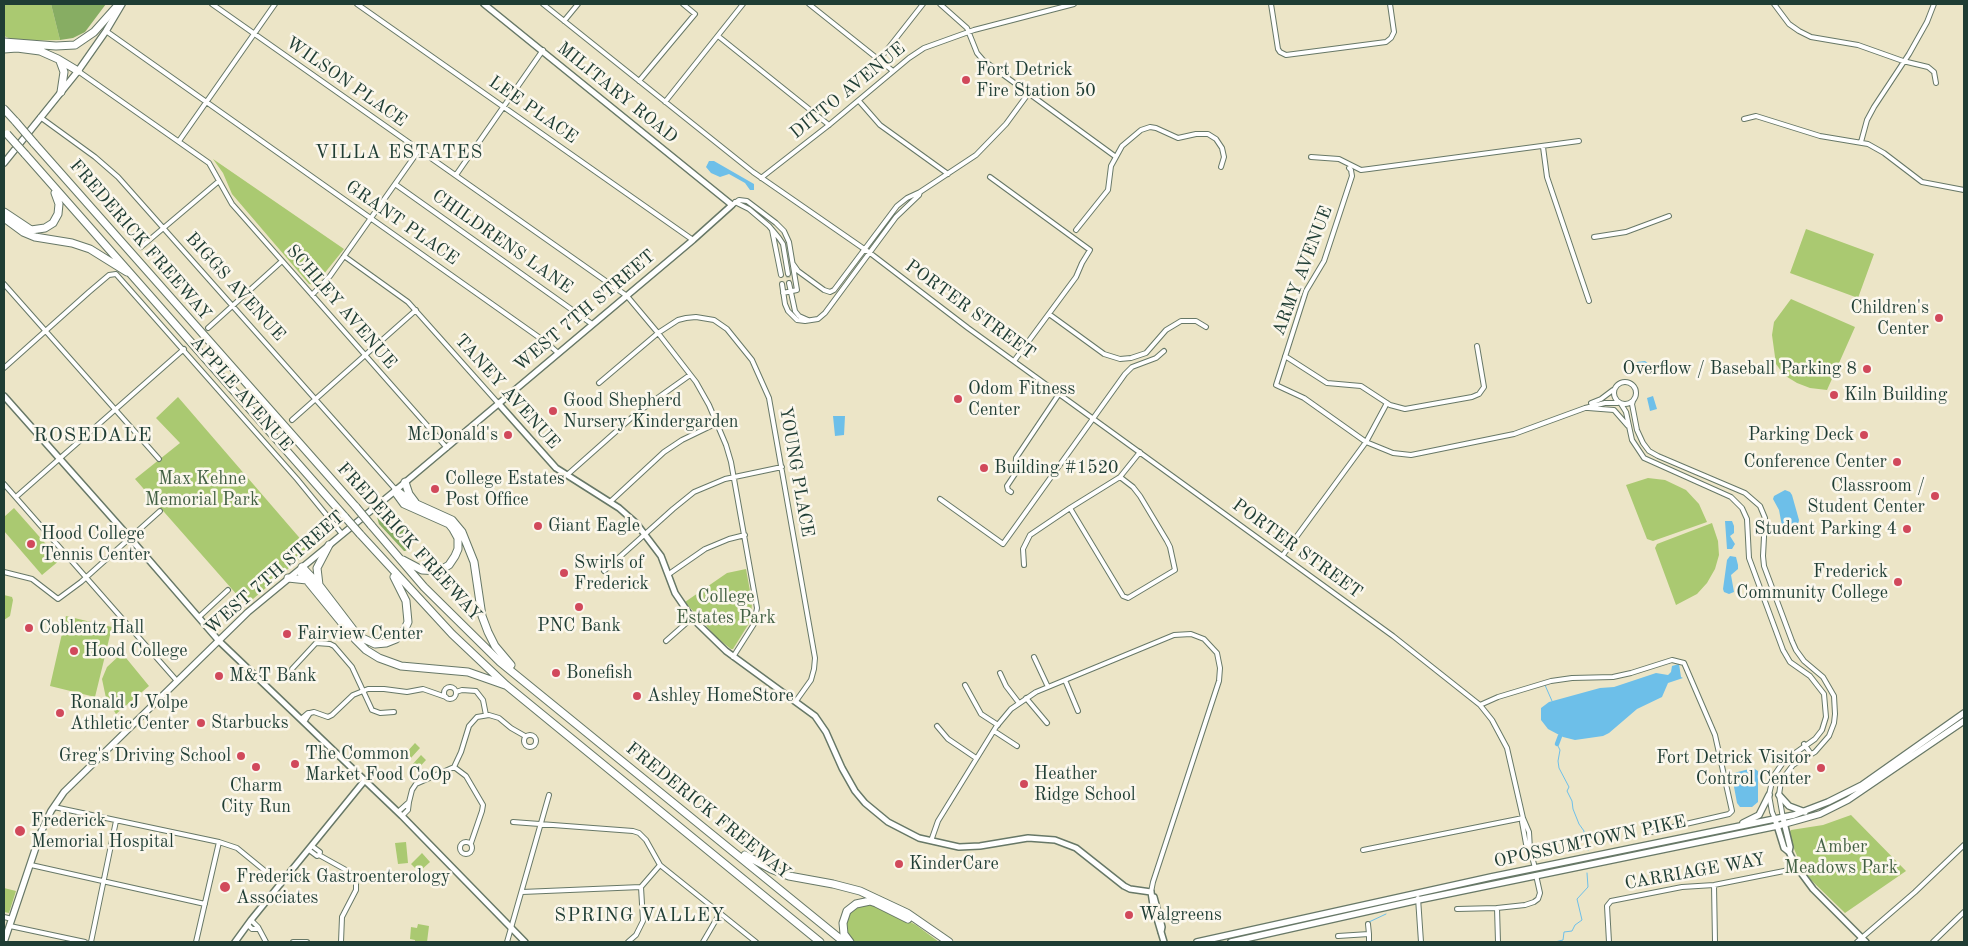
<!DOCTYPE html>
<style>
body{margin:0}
#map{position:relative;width:1968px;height:946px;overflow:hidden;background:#ece5c7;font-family:"Old Standard TT",serif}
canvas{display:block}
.frame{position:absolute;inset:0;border:5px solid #1f3d34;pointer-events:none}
</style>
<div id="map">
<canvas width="1968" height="946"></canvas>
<div class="frame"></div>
</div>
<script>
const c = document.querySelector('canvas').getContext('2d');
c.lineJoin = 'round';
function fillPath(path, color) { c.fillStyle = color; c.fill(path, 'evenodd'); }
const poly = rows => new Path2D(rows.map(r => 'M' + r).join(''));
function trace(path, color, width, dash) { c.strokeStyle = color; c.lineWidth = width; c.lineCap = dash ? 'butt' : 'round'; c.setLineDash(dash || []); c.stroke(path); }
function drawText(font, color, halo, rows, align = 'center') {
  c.font = font + ' "Old Standard TT",serif'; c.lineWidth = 5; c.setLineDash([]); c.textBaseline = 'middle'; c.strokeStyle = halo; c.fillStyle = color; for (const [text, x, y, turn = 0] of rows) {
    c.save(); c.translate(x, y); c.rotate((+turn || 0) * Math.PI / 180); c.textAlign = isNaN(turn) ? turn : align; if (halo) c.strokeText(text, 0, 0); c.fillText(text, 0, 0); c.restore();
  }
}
fillPath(poly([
 [4,4,51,4,60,40,16,41,4,36],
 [213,159,344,249,315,285,309,284,232,194,223,173],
 [1806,229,1874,254,1858,298,1790,273],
 [1791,299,1855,327,1827,390,1810,388,1797,383,1784,375,1776,364,1772,335,1774,322],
 [178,397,310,550,246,605,135,479,180,443,156,418],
 [1648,478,1665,480,1686,490,1699,504,1707,522,1653,541,1647,539,1626,485],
 [14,508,60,560,42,575,4,531,4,517],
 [1712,523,1718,541,1719,555,1715,569,1707,583,1697,594,1676,605,1655,548,1657,544],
 [746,569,752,602,751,618,748,625,733,649,731,649,717,638,685,602,727,573],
 [4,595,12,597,13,600,10,616,4,620],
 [66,616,112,627,95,697,50,686],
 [122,653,149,686,116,714,106,698,102,679,107,667],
 [415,743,420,748,410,759,405,754],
 [421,755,426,760,416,771,411,766],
 [1851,815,1906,871,1845,913,1810,879,1798,858,1788,835,1791,830,1823,825],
 [406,842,408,863,398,864,395,843],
 [422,853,430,862,419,872,411,864],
 [4,888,16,891,9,913,4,912],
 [865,902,888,910,916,925,939,942,854,942,847,934,845,918,848,913],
 [418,924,429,926,427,942,415,942,415,940,410,939,411,927,417,928]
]), '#aac971');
fillPath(poly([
 [51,4,106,4,85,32,73,38,60,40],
 [384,516,397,529,405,529,406,532,402,540,407,550,405,551,404,551,379,524,377,517]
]), '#87ad63');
fillPath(poly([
 [709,161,714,161,754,184,754,190,750,190,745,183,729,174,720,177,711,173,706,167],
 [1645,361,1649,364,1651,368,1638,372,1636,367,1637,362],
 [1653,396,1657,409,1650,411,1647,398],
 [845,416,844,435,835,436,833,416],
 [1785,490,1790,492,1792,495,1799,520,1798,525,1786,529,1782,526,1779,510,1773,499,1774,496],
 [1725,521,1732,521,1734,526,1734,533,1730,536,1735,544,1732,549,1727,549],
 [1730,556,1736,557,1738,565,1738,569,1731,575,1734,592,1729,594,1724,592,1723,589,1727,560],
 [1679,664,1681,677,1683,678,1668,683,1662,697,1637,709,1609,733,1603,736,1575,740,1563,737,1548,729,1541,720,1541,708,1549,702,1600,688,1614,687,1656,673,1668,675,1671,672,1672,666],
 [1753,768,1758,771,1758,802,1752,807,1740,807,1737,803,1732,776,1734,773]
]), '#6dbfe9');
trace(poly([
 [1545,685,1552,701],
 [1557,744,1560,750,1558,761,1559,768,1569,787,1567,791,1572,801,1573,809,1579,824,1584,831,1583,839,1588,850],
 [1369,922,1386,914],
 [1555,942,1563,940,1564,932,1572,931,1575,925,1582,920,1577,899,1588,887,1587,873]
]), '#6dbfe9', 1);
trace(poly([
 [1557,744,1560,736]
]), '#6dbfe9', 4.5);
trace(poly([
 [788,274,789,283]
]), '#c3c3aa', 4, [4, 2]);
const minor = poly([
 [212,4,627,296,658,333,696,382,709,405,726,445,731,462,757,608,754,624,733,657],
 [357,4,693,240],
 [543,4,753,172,870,253,968,328,1393,636,1480,705],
 [809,4,893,71],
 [940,4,967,28,977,53,983,60,1116,157],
 [1271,4,1278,49,1280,52,1286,55,1386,42,1391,38,1394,32,1390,4],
 [1774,4,1789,24,1799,31,1811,37,1858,45,1903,61,1928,67,1934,72,1936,83],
 [564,21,578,4],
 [106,31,547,343,558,353],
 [718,36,829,125],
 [879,60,923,4],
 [78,71,209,163,232,204,447,448],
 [639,81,695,14,683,4],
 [859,101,880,125,948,174],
 [665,102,743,4],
 [40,117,95,157,118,177,396,490],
 [1744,119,1756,116,1820,136,1868,144,1884,153,1922,182,1964,190],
 [179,141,275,4],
 [1861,142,1867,120,1874,107,1909,54,1927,22,1934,4],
 [1543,147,1547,177,1589,301],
 [1311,157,1339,159,1361,170,1369,169,1579,141],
 [1349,168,1351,170,1352,176,1324,261,1306,291,1276,385,1304,398,1366,442,1387,403],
 [456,175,543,50],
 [990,177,1090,250,1082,263,1076,277,1014,361],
 [761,178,829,125,909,58,924,48,974,30,1074,4],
 [395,184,592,324],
 [735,202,749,209,769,226,779,238,783,244,788,274],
 [732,205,739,200,747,201,776,223,784,231,789,242,797,290,783,293],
 [772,230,781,275],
 [1076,230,1108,190,1111,166,1122,146,1141,130,1150,127,1156,128,1178,138,1196,134,1208,134,1216,139,1222,148,1224,157,1221,167],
 [1594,237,1626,232,1669,216],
 [141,247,219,181],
 [344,256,408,302,498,403],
 [793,264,798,271,824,290,830,292,834,290,897,206,907,198,920,192,976,155,1006,124,1028,94],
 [789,283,795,311,799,316,808,320],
 [4,284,159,459],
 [782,284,785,304,788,311,797,320,805,321,818,319,825,313,896,217,919,195,920,192],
 [312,295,330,276,419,150],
 [1049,314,1104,354,1120,359,1131,358,1146,353,1166,330,1181,321,1196,321,1206,327],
 [208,328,282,261],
 [1285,356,1327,383,1361,386,1390,405,1405,409,1472,397,1479,394,1484,387,1477,346],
 [4,368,89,292,109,275,116,274,297,479,342,534],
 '1614 393a11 11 0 1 1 22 0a11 11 0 1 1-22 0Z',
 [599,383,658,333,678,320,686,318,696,317,714,320,727,329,752,360,769,398,815,658,814,669,811,680,796,701],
 [1633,401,1632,404,1637,430,1643,443,1649,451,1658,456,1745,493,1760,506,1765,518,1763,556,1764,566,1792,641,1796,650,1804,661,1823,677,1834,696,1835,714,1834,723,1829,736,1815,752,1793,765,1781,781,1779,795,1783,818],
 [1591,403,1601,399,1613,390],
 [1621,404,1626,412,1632,440,1644,458,1731,497,1742,508,1747,519,1749,558,1783,650,1790,662,1810,676,1824,694,1826,717,1822,730,1815,739,1784,761,1773,777,1769,795,1772,812,1775,819],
 [1588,408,1614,410,1628,426],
 [292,420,416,310],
 [567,475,638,412,690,375],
 [1120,477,1070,508,1123,596,1128,598,1175,570,1170,547,1167,541,1140,496,1133,487,1120,477,1140,452],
 [4,484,177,681],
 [1011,492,1008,490,1007,486,1015,474,1016,458,1059,394],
 [16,497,184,349],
 [940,499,1003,544,1125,374,1132,367,1156,358,1164,351],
 [610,502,664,452,682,440,717,423],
 [1283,555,1366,442,1393,453,1411,455,1421,453,1514,434,1585,408,1605,403,1618,403],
 [1024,565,1023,549,1030,535,1070,508],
 [604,571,673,509,694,492,725,479,782,467],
 [4,572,32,579,58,599,81,582,160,511],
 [669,574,705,549,729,539,745,535],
 [199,617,228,590],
 [666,641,692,618],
 [1034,657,1048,687],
 [292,669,316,643,330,644,334,646,352,667,372,710,380,713,394,712],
 [1000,673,1006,686,1019,703],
 [1065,680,1078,711],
 [965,685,981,714,998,725],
 '444 693a6 6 0 1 1 12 0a6 6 0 1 1-12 0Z',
 [456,692,462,690,476,691,483,700,486,715],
 [1026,698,1047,723],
 [310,713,314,712,328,717,332,715,353,695,368,689,384,689,407,692,423,689,446,697],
 [301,719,308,713,310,713,304,722],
 [937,726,948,739,976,758],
 [994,731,1017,746],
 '524 741a6 6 0 1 1 12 0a6 6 0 1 1-12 0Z',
 [1804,744,1811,754],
 [454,767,466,776,483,805,482,811,471,843],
 [409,802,412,790,416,784,454,767,461,752,469,726,477,717,489,715,499,718,511,728,525,736],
 [54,807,219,842,237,848,281,884],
 [398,812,409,802,408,810,402,816],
 [1523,818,1522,822,1526,844,1530,849],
 [513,822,633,831,639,833,646,840,660,865,756,942],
 [931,841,938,821,996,727,1011,709,1036,692,1174,635,1191,634,1204,639,1217,653,1220,668,1219,681,1153,882,1151,892],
 '460 848a6 6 0 1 1 12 0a6 6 0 1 1-12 0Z',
 [309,850,317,856,319,855,320,852,312,846],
 [1363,850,1523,818],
 [319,855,346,870,353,875,356,883,356,890,342,917,341,942],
 [31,865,205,904],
 [1535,868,1530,849,1529,832,1523,818,1507,748,1492,720,1480,705,1498,697,1551,681,1572,678,1613,677,1631,673,1672,660,1684,663,1715,735,1732,811,1729,814,1651,832],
 [1714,885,1715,942],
 [522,892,641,887],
 [1418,898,1421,942],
 [1457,909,1497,908],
 [4,917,12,919],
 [251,920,258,927,266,942],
 [1368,924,1369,934],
 [248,925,252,929,259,929],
 [10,926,85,942],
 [1338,936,1369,934,1369,942],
 [91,942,116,821],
 [196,942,219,842],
 [293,942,307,942],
 [507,942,549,795],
 [628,942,636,935,643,921,641,887,660,865],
 [703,942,720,913],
 [1498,942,1497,908,1525,905,1534,902,1538,899,1540,893,1536,875],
 [1609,942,1607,906,1611,901,1682,887,1714,885,1784,871,1796,866],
 [1857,942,1915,892,1964,845],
 [1933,942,1964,912]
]);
const tertiary = poly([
 [4,396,130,538,219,641,402,816,525,942],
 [498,403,556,468,619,508,636,523,661,556,675,593,692,618,726,651,815,716,826,732,842,768,855,791,865,803,888,822,919,838,959,847,980,846,1028,838,1055,840,1076,848,1124,886,1130,889,1151,892],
 [396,490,693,240,732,205,484,4],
 [1783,818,1790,847,1789,852],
 [1775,819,1784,848,1789,852,1796,866,1813,889,1866,942],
 [1151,892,1153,905,1164,942],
 [1154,897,1162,927,1161,932],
 [235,942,251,920,365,780]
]);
const secondary = poly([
 [4,163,78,71,106,31,122,4],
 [1779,795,1789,806,1805,812],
 [1743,823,1759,815,1769,795],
 [4,942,41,832,51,811,64,792,248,612,396,490],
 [1197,942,1491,877,1794,815,1828,802,1862,785,1964,713],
 [1231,942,1418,900,1777,826,1799,820,1820,814,1848,800,1964,721]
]);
const motorway = poly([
 [4,42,56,46,75,45,94,32,119,4],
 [4,49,17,48,40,51,58,59,78,71],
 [60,61,64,72,61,92],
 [4,109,16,122],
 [34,143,356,507],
 [25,154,345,517],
 [4,212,31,230,45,228,53,223,58,214,59,204,55,193],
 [4,218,23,232,35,237,72,243,90,249,127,272],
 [405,482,409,494,415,502],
 [396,490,410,501,452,520,462,532,474,562,482,616,488,632,495,646,511,665],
 [396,493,404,504,449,524,453,529,458,538,458,549,455,556,449,565,439,571,422,570,403,560],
 [371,525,424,587,500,662,844,942],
 [360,534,452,634,506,685,820,942],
 [302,567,301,573,355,639,366,650,379,658,401,666,468,672,505,685],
 [302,567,319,585,358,636,375,644,386,643,396,639,404,631,408,622,406,601,394,577],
 [288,578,307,580],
 [319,585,317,568,329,545],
 [745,855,771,869,789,876,833,884,860,891,907,913,949,942],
 [850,942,844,934,843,923,847,911,856,904,870,901,876,903,908,919]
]);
trace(minor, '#677867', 6);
trace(tertiary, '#677867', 8);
trace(secondary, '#677867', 8);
trace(motorway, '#677867', 9);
trace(minor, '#fff', 4);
trace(tertiary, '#fff', 5);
trace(secondary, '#fff', 5.5);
trace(motorway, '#fff', 7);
const motorwayBridge = poly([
 [16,122,34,143],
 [7,134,25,154],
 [356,507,371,525],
 [345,517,360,534]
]);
trace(motorwayBridge, '#677867', 9, []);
trace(motorwayBridge, '#fff', 7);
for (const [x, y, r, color] of [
 [966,80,5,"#d1495b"],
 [1939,318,5,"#d1495b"],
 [1867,369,5,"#d1495b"],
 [1834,395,5,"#d1495b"],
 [958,399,5,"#d1495b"],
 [553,411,5,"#d1495b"],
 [508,435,5,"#d1495b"],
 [1864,435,5,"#d1495b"],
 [1897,462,5,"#d1495b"],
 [984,468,5,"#d1495b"],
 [435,489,5,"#d1495b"],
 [1935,496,5,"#d1495b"],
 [538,526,5,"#d1495b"],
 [1907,529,5,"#d1495b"],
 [31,544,5,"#d1495b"],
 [564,573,5,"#d1495b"],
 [1898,582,5,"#d1495b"],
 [579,607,5,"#d1495b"],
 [29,628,5,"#d1495b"],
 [287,634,5,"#d1495b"],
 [74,651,5,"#d1495b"],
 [556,673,5,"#d1495b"],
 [219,676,5,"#d1495b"],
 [637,696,5,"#d1495b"],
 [60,713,5,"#d1495b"],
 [201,723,5,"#d1495b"],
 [241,756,5,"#d1495b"],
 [295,764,5,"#d1495b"],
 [256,767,5,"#d1495b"],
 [1821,768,5,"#d1495b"],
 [1024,784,5,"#d1495b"],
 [20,831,6,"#d1495b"],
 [899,864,5,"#d1495b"],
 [225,887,6,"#d1495b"],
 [1129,915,5,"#d1495b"]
]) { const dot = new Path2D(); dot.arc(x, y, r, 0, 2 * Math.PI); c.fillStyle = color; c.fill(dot); trace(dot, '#fbf7ec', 2); }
drawText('18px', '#1f3d34', '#fbf7ec', [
 ["Fort Detrick",976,70],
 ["Fire Station 50",976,91],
 ["Children's",1929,308,"right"],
 ["Center",1929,329,"right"],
 ["Overflow / Baseball Parking 8",1857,369,"right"],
 ["Odom Fitness",968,389],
 ["Center",968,410],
 ["Kiln Building",1844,395],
 ["Good Shepherd",563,401],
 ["Nursery Kindergarden",563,422],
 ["McDonald's",498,435,"right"],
 ["Parking Deck",1854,435,"right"],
 ["Conference Center",1887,462,"right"],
 ["Building #1520",994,468],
 ["College Estates",445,479],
 ["Post Office",445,500],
 ["Classroom /",1925,486,"right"],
 ["Student Center",1925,507,"right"],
 ["Giant Eagle",548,526],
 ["Student Parking 4",1897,529,"right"],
 ["Hood College",41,534],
 ["Tennis Center",41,555],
 ["Swirls of",574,563],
 ["Frederick",574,584],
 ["Frederick",1888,572,"right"],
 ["Community College",1888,593,"right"],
 ["PNC Bank",579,626,"center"],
 ["Coblentz Hall",39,628],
 ["Fairview Center",297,634],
 ["Hood College",84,651],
 ["Bonefish",566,673],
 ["M&T Bank",229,676],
 ["Ashley HomeStore",647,696],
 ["Ronald J Volpe",70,703],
 ["Athletic Center",70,724],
 ["Starbucks",211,723],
 ["The Common",305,754],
 ["Market Food CoOp",305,775],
 ["Greg's Driving School",231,756,"right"],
 ["Fort Detrick Visitor",1811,758,"right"],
 ["Control Center",1811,779,"right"],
 ["Heather",1034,774],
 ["Ridge School",1034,795],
 ["Charm",256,786,"center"],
 ["City Run",256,807,"center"],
 ["Frederick",31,821],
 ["Memorial Hospital",31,842],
 ["KinderCare",909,864],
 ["Frederick Gastroenterology",236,877],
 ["Associates",236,898],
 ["Walgreens",1139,915]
], 'left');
drawText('18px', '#1f3d34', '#fbf7ec', [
 ["WILSON PLACE",346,82,35],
 ["DITTO AVENUE",848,91,-39],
 ["MILITARY ROAD",617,93,39],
 ["LEE PLACE",533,110,35],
 ["GRANT PLACE",402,223,35],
 ["FREDERICK FREEWAY",140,240,49],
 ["CHILDRENS LANE",502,242,35],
 ["ARMY AVENUE",1303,271,-69],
 ["BIGGS AVENUE",235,287,48],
 ["SCHLEY AVENUE",341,307,49],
 ["PORTER STREET",970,310,36],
 ["WEST 7TH STREET",585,311,-40],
 ["TANEY AVENUE",507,392,48],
 ["APPLE AVENUE",241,394,49],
 ["YOUNG PLACE",796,472,80],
 ["FREDERICK FREEWAY",409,542,48],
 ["PORTER STREET",1297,549,36],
 ["WEST 7TH STREET",275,573,-41],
 ["FREDERICK FREEWAY",708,811,39],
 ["OPOSSUMTOWN PIKE",1590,842,-12],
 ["CARRIAGE WAY",1695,872,-10]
]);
drawText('18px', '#426043', '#fbf7ec', [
 ["Max Kehne",202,479],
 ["Memorial Park",202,500],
 ["College",726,597],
 ["Estates Park",726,618],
 ["Amber",1841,847],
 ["Meadows Park",1841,868]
]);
c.letterSpacing = '1px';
drawText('19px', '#1f3d34', '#fbf7ec', [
 ["VILLA ESTATES",399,153],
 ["SPRING VALLEY",640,916]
]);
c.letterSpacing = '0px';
c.letterSpacing = '1px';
drawText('20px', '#1f3d34', '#fbf7ec', [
 ["ROSEDALE",93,436]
]);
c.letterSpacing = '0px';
</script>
